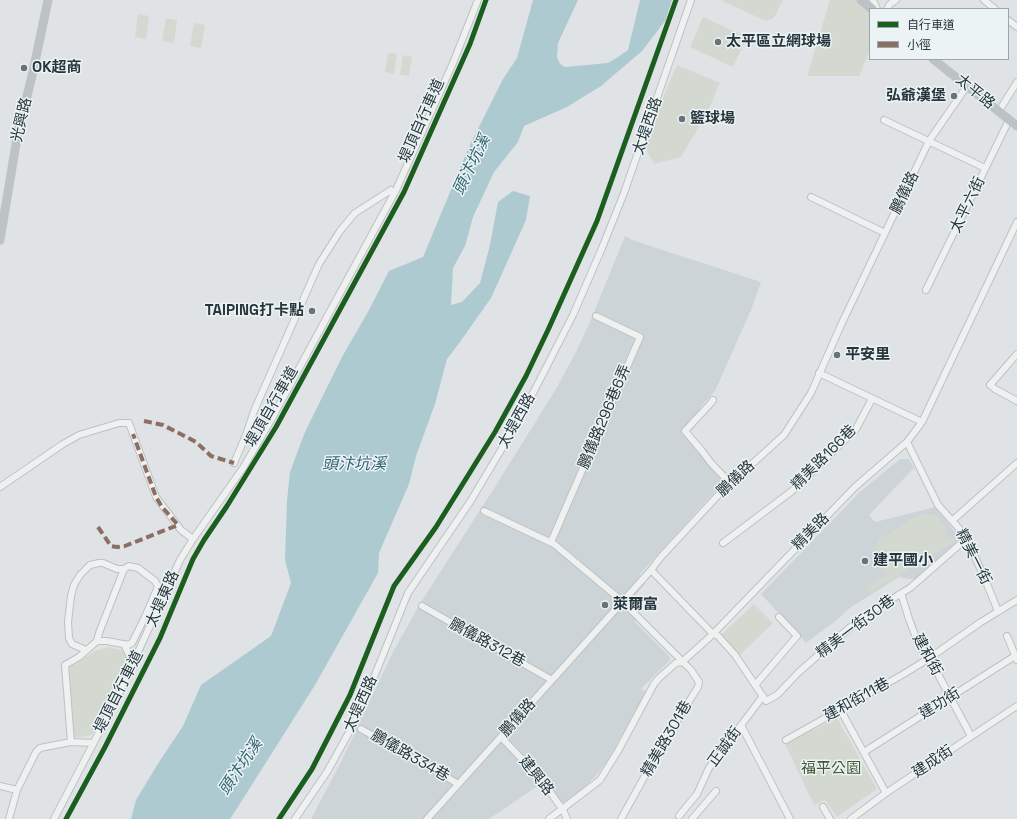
<!DOCTYPE html>
<meta charset="utf-8">
<style>
body{margin:0}
#map{position:relative;width:1017px;height:819px;overflow:hidden;background:#dfe3e5;font-family:"Space Grotesk","Noto Sans TC",sans-serif}
canvas{display:block}
.legend{position:absolute;left:869px;top:8px;width:140px;height:52px;box-sizing:border-box;background:#ecf3f5;border:1px solid #9da7ab;margin:0;padding:5px 7px;list-style:none;font-size:12px;color:#27363d}
.legend li{display:flex;align-items:center;gap:8px;height:20px}
.legend b{width:20px;border:1px solid #9da7ab}
</style>
<div id="map">
<canvas width="1017" height="819"></canvas>
<ul class="legend">
<li><b style="height:5px;background:#1b5e20"></b>自行車道</li>
<li><b style="height:5px;background:#8d6e63"></b>小徑</li>
</ul>
</div>
<script>
const c = document.querySelector('canvas').getContext('2d');
c.lineJoin = 'round';
function fillPath(path, color) { c.fillStyle = color; c.fill(path, 'evenodd'); }
const poly = rows => new Path2D(rows.map(r => 'M' + r).join(''));
function trace(path, color, width, dash) { c.strokeStyle = color; c.lineWidth = width; c.lineCap = dash ? 'butt' : 'round'; c.setLineDash(dash || []); c.stroke(path); }
function drawText(font, color, halo, rows, align = 'center') {
  c.font = font + ' "Space Grotesk","Noto Sans TC",sans-serif'; c.lineWidth = 3; c.setLineDash([]); c.textBaseline = 'middle'; c.strokeStyle = halo; c.fillStyle = color; for (const [text, x, y, turn = 0] of rows) {
    c.save(); c.translate(x, y); c.rotate((+turn || 0) * Math.PI / 180); c.textAlign = isNaN(turn) ? turn : align; if (halo) c.strokeText(text, 0, 0); c.fillText(text, 0, 0); c.restore();
  }
}
fillPath(poly([
 [625,236,632,240,761,282,751,310,715,391,703,404,686,429,728,477,640,574,640,576,646,577,645,584,632,599,632,603,638,610,635,622,670,657,670,660,641,689,646,692,641,703,636,709,608,760,599,772,588,784,565,803,560,802,545,779,539,785,489,819,311,819,341,762,393,652,421,602,493,490,556,389,576,352,590,322],
 [900,459,909,459,914,468,869,515,875,522,935,507,960,538,917,580,899,577,848,609,838,619,806,643,761,594,860,492]
]), '#cdd4d8');
fillPath(poly([
 [720,0,783,0,774,18,766,21],
 [830,0,857,0,870,10,870,49,859,76,807,76],
 [138,14,149,16,146,39,135,37],
 [703,17,747,37,733,67,690,47],
 [166,18,177,20,174,43,162,41],
 [194,23,205,25,201,48,190,46],
 [388,53,397,54,394,74,385,72],
 [403,55,412,57,409,76,400,75],
 [677,65,720,83,707,113,681,157,654,164,645,147,664,95],
 [925,514,934,515,938,517,945,525,946,539,952,536,955,541,869,593,865,587,889,574,881,570,877,566,875,561,874,550,879,539,919,515],
 [754,604,773,623,740,655,721,635],
 [108,647,121,650,129,657,130,663,92,735,74,738,69,667,76,664,95,651],
 [837,718,877,789,837,817,825,800,814,805,785,744]
]), '#d3d9d0');
fillPath(poly([
 [533,0,578,0,558,43,557,57,560,64,565,67,608,63,618,57,628,50,640,0,672,0,665,21,642,51,601,86,567,107,524,126,518,142,494,172,473,217,465,246,453,268,451,305,462,302,480,283,490,245,498,202,513,191,530,196,526,220,491,298,460,342,447,359,435,404,416,456,409,484,379,553,378,573,315,685,241,802,230,819,131,819,136,800,159,762,183,726,201,685,271,636,291,583,285,560,287,501,290,472,305,432,342,357,369,310,389,271,423,257,468,149,503,79,517,58]
]), '#adcad0');
const street = poly([
 [873,0,877,9],
 [984,0,995,9],
 [887,9,890,4,896,0],
 [1008,20,1017,27],
 [999,111,1017,82],
 [884,120,985,168],
 [811,197,885,233],
 [926,290,1009,120],
 [1017,354,990,385,995,389,1017,401],
 [819,373,922,422],
 [713,400,711,403,685,431,702,451,711,463,730,483],
 [907,442,938,505,964,534,982,572,998,611],
 [234,463,246,435,254,411,319,264,340,231,355,213,391,190],
 [0,487,63,444,79,435,119,423,129,423,156,497,181,530,193,539],
 [484,511,554,544,622,601,691,670,699,682,698,687,662,745,621,819],
 [953,520,1017,463],
 [551,542,640,337,596,316],
 [723,543,792,491,808,476,856,429,872,399],
 [651,570,713,634,718,636,735,655,766,701,777,695,799,672,848,629,869,613,910,588,966,539],
 [901,593,909,619,918,643,928,659,932,663,971,736],
 [422,606,552,680],
 [1007,636,1017,660],
 [97,641,99,633,124,569],
 [124,644,133,663],
 [756,684,797,636,779,617],
 [840,709,886,793],
 [741,725,790,819],
 [361,729,445,776,458,784],
 [501,737,540,778,563,810,567,819],
 [786,740,902,675,928,659,981,622,1017,600],
 [71,742,65,665,79,657,97,641,107,641,128,645,132,643,145,617,157,589,158,586,155,581,138,568,129,566,124,569,117,569,103,563,99,563,90,565,80,575,74,585,71,596,68,622,69,638,72,644,86,650],
 [864,752,1015,656],
 [0,786,17,790],
 [823,807,830,819],
 [679,816,697,794,709,768,763,696],
 [9,819,17,790,36,752,40,748,71,742,93,743],
 [54,819,117,698,180,560,193,539,243,468,271,420,396,190,453,63,478,0],
 [295,819,327,772,352,727,368,692,408,593,470,502,504,445,530,399,573,315,602,248,624,193,691,0],
 [427,819,651,570,660,558,722,491,784,435,811,393,841,325,929,141,967,86],
 [549,819,600,780,618,751,654,684,659,678,676,663,682,662,711,636,855,487,907,442,922,422,1017,222],
 [692,819,716,791],
 [851,819,886,793,1017,706]
]);
trace(street, '#bec1c3', 8);
trace(street, '#eff1f1', 6);
trace(poly([
 [861,0,872,9],
 [933,59,1017,126],
 [0,240,18,132,32,76,48,0]
]), '#bdc3c4', 9);
trace(poly([
 [144,421,163,425,196,442,211,456,234,463],
 [98,527,111,546,117,547,125,546,178,525,162,507,156,497,133,434]
]), '#8d6e63', 4, [8, 4]);
trace(poly([
 [66,819,105,747,160,638,193,559,204,540,227,506,276,427,404,192,470,44,486,0],
 [279,819,312,769,350,695,394,586,436,527,495,432,526,376,548,330,597,221,676,0]
]), '#1b5e20', 5);
for (const [x, y, r, color] of [
 [718,42,4,"#677378"],
 [24,68,4,"#677378"],
 [954,96,4,"#677378"],
 [682,119,4,"#677378"],
 [312,311,4,"#677378"],
 [837,355,4,"#677378"],
 [865,561,4,"#677378"],
 [605,605,4,"#677378"]
]) { const dot = new Path2D(); dot.arc(x, y, r, 0, 2 * Math.PI); c.fillStyle = color; c.fill(dot); trace(dot, '#ecf3f5', 1.5); }
drawText('bold 15px', '#27363d', '#ecf3f5', [
 ["太平區立網球場",726,42],
 ["OK超商",32,68],
 ["弘爺漢堡",946,96,"right"],
 ["籃球場",690,119],
 ["TAIPING打卡點",304,311,"right"],
 ["平安里",845,355],
 ["建平國小",873,561],
 ["萊爾富",613,605]
], 'left');
drawText('15px', '#27363d', '#ecf3f5', [
 ["太平路",975,92,39],
 ["光興路",22,120,-77],
 ["堤頂自行車道",422,121,-66],
 ["太堤西路",648,126,-71],
 ["鵬儀路",905,193,-64],
 ["太平六街",968,205,-64],
 ["堤頂自行車道",272,407,-60],
 ["鵬儀路296巷6弄",605,417,-67],
 ["太堤西路",517,421,-61],
 ["精美路166巷",824,458,-45],
 ["鵬儀路",736,479,-43],
 ["精美路",811,532,-46],
 ["精美一街",973,557,63],
 ["太堤東路",163,599,-66],
 ["精美一街30巷",856,627,-37],
 ["鵬儀路312巷",487,643,29],
 ["建和街",927,655,61],
 ["堤頂自行車道",119,692,-63],
 ["建和街11巷",857,700,-29],
 ["太堤西路",361,704,-66],
 ["建功街",940,704,-32],
 ["鵬儀路",518,718,-48],
 ["精美路301巷",667,739,-60],
 ["正誠街",725,747,-54],
 ["鵬儀路334巷",410,756,30],
 ["建成街",933,762,-34],
 ["建興路",536,776,51]
]);
drawText('15px', '#475934', '#ecf3f5', [
 ["福平公園",831,769]
]);
drawText('italic 16px', '#316371', '#ecf3f5', [
 ["頭汴坑溪",472,165,-64],
 ["頭汴坑溪",354,465],
 ["頭汴坑溪",241,767,-56]
]);
</script>
